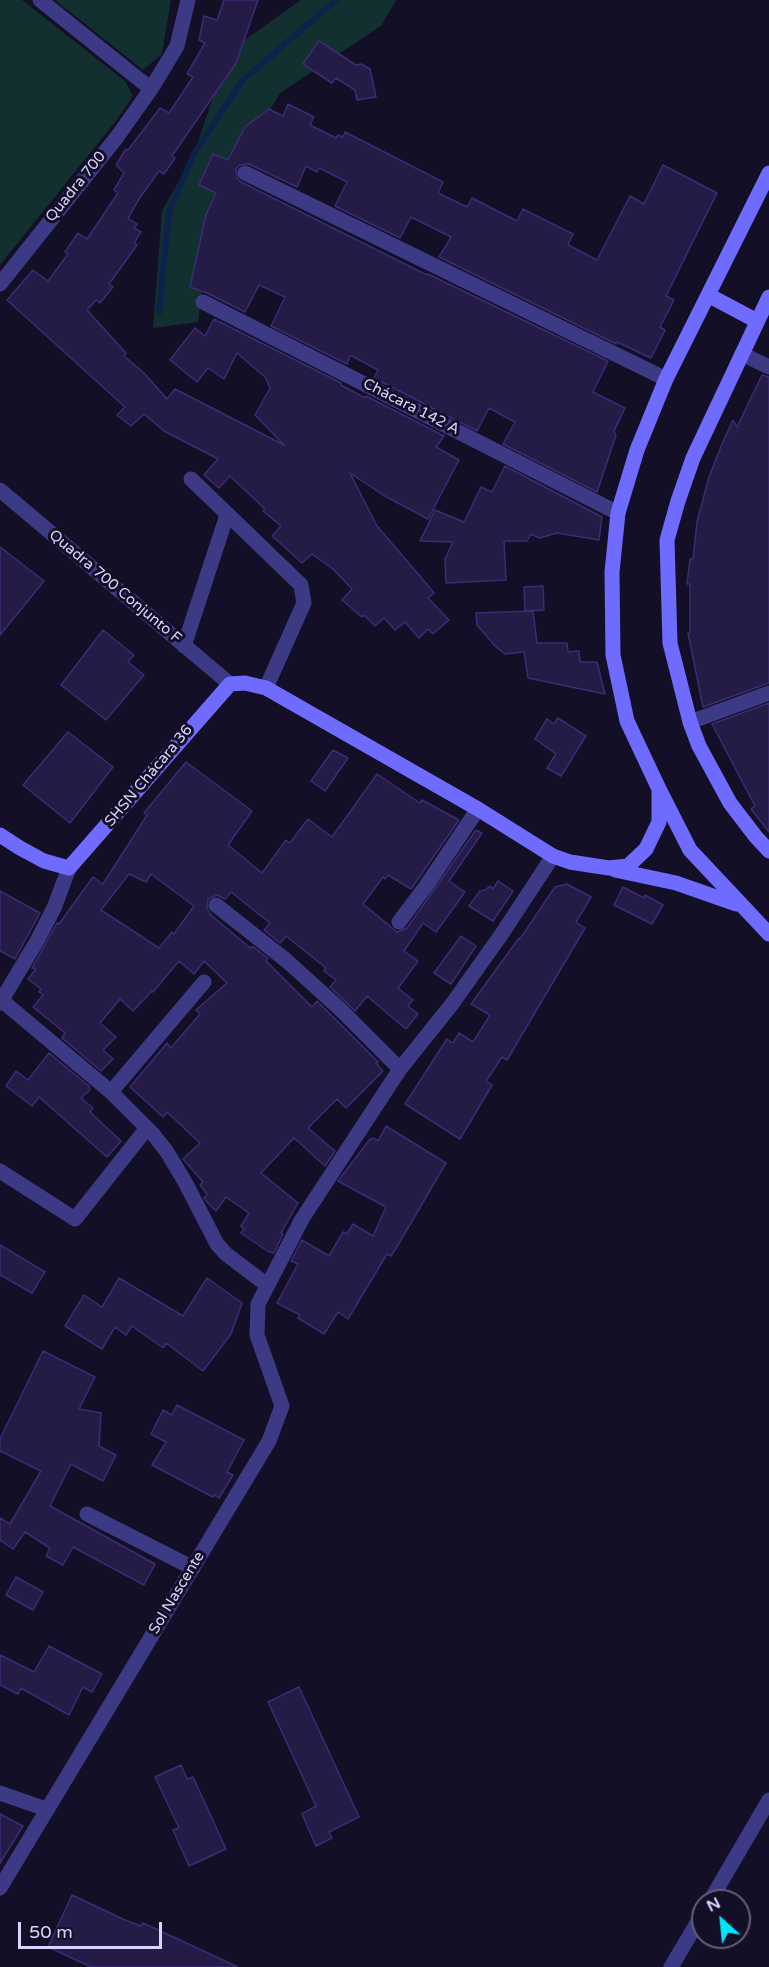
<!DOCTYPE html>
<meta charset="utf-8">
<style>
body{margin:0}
#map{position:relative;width:769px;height:1967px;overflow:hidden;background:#130f26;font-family:"Varela Round",sans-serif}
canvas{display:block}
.north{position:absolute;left:691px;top:1889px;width:60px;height:60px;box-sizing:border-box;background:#130f26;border:2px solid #625e7d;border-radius:50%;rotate:333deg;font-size:16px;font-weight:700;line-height:24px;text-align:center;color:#d9d4ff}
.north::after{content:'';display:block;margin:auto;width:21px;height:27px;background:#00e5ff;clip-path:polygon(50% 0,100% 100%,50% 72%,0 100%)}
.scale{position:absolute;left:18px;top:1922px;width:144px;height:27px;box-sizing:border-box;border:3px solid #d9d4ff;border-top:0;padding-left:8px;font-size:18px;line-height:21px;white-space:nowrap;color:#d9d4ff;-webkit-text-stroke:4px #130f26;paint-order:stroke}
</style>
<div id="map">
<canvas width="769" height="1967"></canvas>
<div class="north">N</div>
<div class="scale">50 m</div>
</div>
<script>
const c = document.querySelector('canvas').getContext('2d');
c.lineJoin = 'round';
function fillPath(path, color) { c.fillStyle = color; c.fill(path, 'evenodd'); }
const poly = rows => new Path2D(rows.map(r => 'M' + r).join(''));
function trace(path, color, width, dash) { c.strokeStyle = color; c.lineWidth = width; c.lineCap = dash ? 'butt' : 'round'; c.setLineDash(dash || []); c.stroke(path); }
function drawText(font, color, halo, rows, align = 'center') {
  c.font = font + ' "Varela Round",sans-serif'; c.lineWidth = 6; c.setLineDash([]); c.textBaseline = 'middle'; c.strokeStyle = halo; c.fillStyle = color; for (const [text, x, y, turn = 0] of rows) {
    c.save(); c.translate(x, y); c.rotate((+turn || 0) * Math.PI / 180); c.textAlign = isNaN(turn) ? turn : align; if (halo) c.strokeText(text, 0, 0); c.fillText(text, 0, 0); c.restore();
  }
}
fillPath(poly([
 [0,0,22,0,125,81,133,96,116,121,0,265],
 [55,0,171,0,162,54,143,70],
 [301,0,396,0,381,26,280,93,211,208,198,322,153,328,162,211,194,154,228,52]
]), '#12302f');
trace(poly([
 [159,312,169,212,194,154,243,80,336,0]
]), '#0c2248', 6);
const building = poly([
 [224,0,258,0,236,63,172,156,175,158,164,174,159,171,139,199,128,218,137,224,134,228,141,232,134,243,137,245,109,284,113,287,100,303,96,300,87,310,126,353,124,356,144,373,167,399,175,389,284,445,255,415,270,388,265,377,237,353,224,379,208,368,197,382,170,360,195,328,205,336,214,319,341,383,341,385,365,398,366,396,444,436,436,447,459,460,428,519,383,495,350,473,377,526,425,582,434,593,428,598,449,620,433,634,428,629,419,638,405,622,395,630,384,618,375,626,364,615,362,617,342,600,352,589,333,569,312,554,302,563,289,551,272,536,281,526,263,511,265,509,230,476,219,488,204,475,218,459,164,431,144,414,131,426,117,415,125,407,7,300,33,270,48,281,68,254,65,252,78,233,87,239,118,193,114,190,124,173,116,165,126,149,128,150,160,108,169,113,193,77,187,74,205,43,199,40,204,16,217,20,224,0],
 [319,41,356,65,361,64,370,69,376,97,357,100,355,90,336,78,332,83,303,64,319,41],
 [288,104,314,117,310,125,336,138,338,135,343,137,345,132,443,182,438,193,467,207,472,198,517,221,523,209,573,234,568,245,597,260,630,196,644,204,663,165,717,193,666,296,674,300,660,327,665,330,651,358,617,342,616,344,439,257,451,237,411,217,400,238,335,206,347,182,319,168,317,172,306,166,297,187,249,164,240,165,236,169,237,178,241,182,427,275,428,274,608,361,593,392,625,408,614,431,616,435,597,492,503,444,515,422,489,408,477,431,374,378,378,370,350,355,347,364,271,326,285,297,259,285,245,312,207,293,190,287,206,215,216,193,199,185,213,154,228,160,245,127,269,109,283,116,288,104],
 [762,375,769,377,769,683,703,707,688,633,690,633,690,584,687,584,690,559,693,559,697,522,709,477,722,444,733,420,737,427,762,375],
 [505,466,602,517,599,540,557,533,539,538,531,534,527,541,504,541,506,580,446,583,445,559,453,542,420,541,435,510,464,522,481,487,492,492,505,466],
 [0,547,44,581,0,635,0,547],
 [543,586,544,610,525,611,524,587,543,586],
 [533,611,537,643,567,643,568,652,579,651,580,662,597,662,605,694,528,678,524,652,505,654,495,646,477,625,476,613,533,611],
 [103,630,134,655,128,662,144,675,106,720,61,685,103,630],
 [769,703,769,832,751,809,755,806,712,724,769,703],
 [558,718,586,736,561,776,547,768,556,754,535,739,547,719,554,724,558,718],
 [68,732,113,767,70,823,23,785,68,732],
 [333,750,348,758,325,791,311,781,333,750],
 [186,762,252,811,228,845,262,873,286,840,290,843,308,819,332,837,377,774,420,803,422,800,459,820,411,889,388,875,385,879,383,877,363,904,397,932,407,928,476,830,482,833,449,881,465,892,436,932,423,923,404,951,418,961,398,988,413,1000,408,1006,418,1014,406,1029,367,996,355,1011,330,987,336,980,324,971,326,968,286,936,280,943,264,930,270,923,231,892,225,899,217,895,208,899,207,908,211,915,250,948,252,946,268,958,266,961,312,1007,317,1001,378,1062,376,1063,383,1071,346,1108,337,1099,308,1128,335,1151,325,1166,294,1138,261,1173,298,1203,281,1233,283,1234,274,1253,269,1252,241,1233,244,1229,241,1226,249,1213,226,1197,216,1211,207,1202,204,1198,207,1194,200,1185,203,1182,183,1159,200,1143,167,1112,163,1117,130,1087,167,1043,171,1048,200,1014,196,1010,227,983,204,961,194,974,179,961,153,992,152,991,133,1011,120,999,100,1023,116,1037,103,1050,113,1059,101,1071,62,1038,65,1033,33,1007,43,995,39,992,41,989,28,979,36,969,32,968,57,923,59,924,93,877,103,884,147,815,144,813,186,762],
 [129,874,146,882,151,874,194,906,174,934,172,932,159,948,101,910,129,874],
 [498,881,513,891,493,921,469,906,480,891,485,890,490,886,493,889,498,881],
 [567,884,591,897,576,922,585,928,507,1060,502,1057,486,1081,492,1085,460,1139,405,1104,447,1039,453,1043,459,1033,473,1042,490,1015,471,1004,519,938,520,939,555,887,567,884],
 [623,887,644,898,645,895,663,905,652,924,614,905,623,887],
 [0,891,40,913,15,959,0,951,0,891],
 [461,936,476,946,451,984,434,973,461,936],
 [49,1053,89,1086,90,1090,81,1098,93,1108,90,1112,121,1141,107,1157,39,1097,32,1106,6,1086,16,1071,28,1080,49,1053],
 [386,1126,446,1163,398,1245,391,1256,387,1254,348,1319,338,1312,324,1334,298,1318,300,1315,277,1303,298,1264,291,1261,302,1240,329,1256,343,1232,347,1234,353,1224,373,1236,386,1207,338,1181,370,1139,371,1140,373,1138,378,1141,386,1126],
 [0,1245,45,1272,32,1293,0,1275,0,1245],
 [119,1278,183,1316,207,1278,242,1303,231,1334,203,1371,166,1343,163,1348,132,1326,126,1335,115,1327,102,1349,65,1326,84,1295,102,1307,119,1278],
 [43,1351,95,1377,79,1409,101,1413,99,1446,116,1455,103,1481,71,1464,50,1506,155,1564,144,1585,73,1547,63,1565,46,1556,50,1548,25,1532,13,1549,0,1540,0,1518,10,1524,41,1471,0,1451,0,1439,43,1351],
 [177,1405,244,1440,227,1472,233,1475,219,1498,215,1495,213,1497,152,1465,166,1442,151,1434,163,1410,172,1415,177,1405],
 [16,1577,43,1592,33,1610,6,1595,16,1577],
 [49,1646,102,1674,92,1692,83,1687,69,1715,21,1688,18,1694,0,1685,0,1655,34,1672,49,1646],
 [299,1687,359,1817,329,1832,332,1838,316,1846,302,1814,316,1806,268,1702,299,1687],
 [181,1765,187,1779,193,1777,226,1849,189,1866,173,1830,179,1828,155,1777,181,1765],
 [0,1814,23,1826,0,1863,0,1814],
 [72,1895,125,1920,141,1926,143,1923,238,1967,91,1967,48,1947,72,1895]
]);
fillPath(building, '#241b47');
trace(building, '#3b2d73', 1.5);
trace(poly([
 [40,0,151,89],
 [245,173,666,379],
 [0,284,117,137,151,89,177,46,188,0],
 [203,302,618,513],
 [742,354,769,367],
 [191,479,301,585,304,603,266,688],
 [0,490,230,684],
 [184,646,227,515],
 [690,722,769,693],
 [216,905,287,961,340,1009,400,1069],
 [399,922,426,886,478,809],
 [0,999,111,1092,153,1134,167,1152,185,1182,217,1244,226,1254,267,1285],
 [0,1003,37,941,54,908,69,868],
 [111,1092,204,982],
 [0,1171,75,1219,147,1128],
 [87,1514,193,1568],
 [0,1793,46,1809],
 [0,1888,269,1441,282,1406,257,1335,258,1304,302,1219,400,1069,452,1004,501,935,553,856],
 [710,1901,769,1800],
 [671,1967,703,1913]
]), '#3d3a85', 15);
trace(poly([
 [769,173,666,379,637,450,618,513,612,572,613,655,627,721,659,789,690,850,769,934],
 [708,295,757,321],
 [769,297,693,458,678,501,667,540,670,643,690,722,699,746,730,803,756,837,769,851],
 [0,835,20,848,44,861,69,868,230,684,245,683,266,688,478,809,553,856,570,862,609,868,628,866,646,849,659,822,659,789],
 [615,870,676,883,736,904]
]), '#6f6bff', 15);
drawText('15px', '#d9d4ff', '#130f26', [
 ["Quadra 700",76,187,-51],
 ["Chácara 142 A",411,407,27],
 ["Quadra 700 Conjunto F",115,587,40],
 ["SHSN Chácara 36",149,776,-50],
 ["Sol Nascente",177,1593,-59]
]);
</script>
